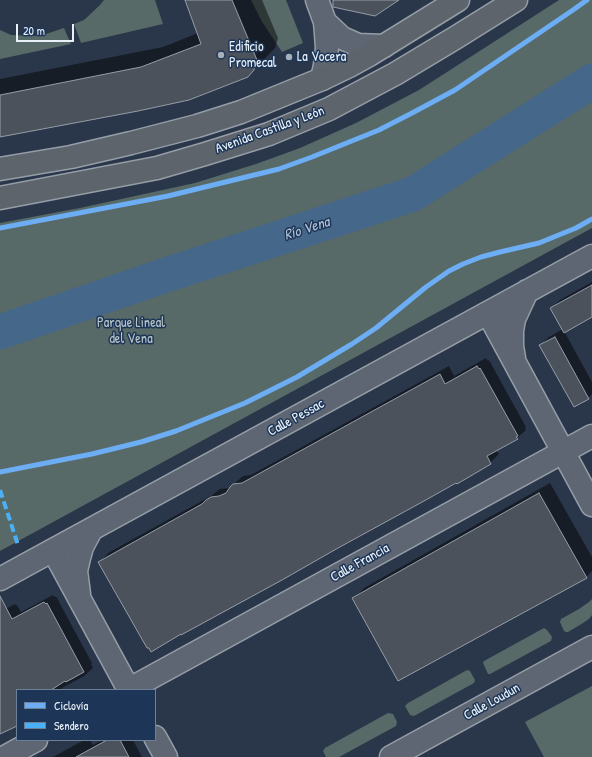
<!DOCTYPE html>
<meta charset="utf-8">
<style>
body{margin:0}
#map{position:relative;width:592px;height:757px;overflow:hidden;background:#2a374a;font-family:"Patrick Hand",sans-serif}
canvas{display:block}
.legend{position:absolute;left:16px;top:689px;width:140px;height:52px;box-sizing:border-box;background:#1d3557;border:1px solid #6e8097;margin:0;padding:5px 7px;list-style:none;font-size:12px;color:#e8f1f8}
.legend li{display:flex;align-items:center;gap:8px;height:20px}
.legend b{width:20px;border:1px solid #6e8097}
.scale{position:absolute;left:16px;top:24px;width:58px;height:18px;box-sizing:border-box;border:2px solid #e8f1f8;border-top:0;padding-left:5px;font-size:12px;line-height:14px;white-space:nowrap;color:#e8f1f8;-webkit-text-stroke:3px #1d3557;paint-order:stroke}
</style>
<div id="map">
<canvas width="592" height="757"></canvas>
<ul class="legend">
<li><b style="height:5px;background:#6dadf4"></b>Ciclovía</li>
<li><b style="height:5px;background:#4cb0f7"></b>Sendero</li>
</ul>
<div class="scale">20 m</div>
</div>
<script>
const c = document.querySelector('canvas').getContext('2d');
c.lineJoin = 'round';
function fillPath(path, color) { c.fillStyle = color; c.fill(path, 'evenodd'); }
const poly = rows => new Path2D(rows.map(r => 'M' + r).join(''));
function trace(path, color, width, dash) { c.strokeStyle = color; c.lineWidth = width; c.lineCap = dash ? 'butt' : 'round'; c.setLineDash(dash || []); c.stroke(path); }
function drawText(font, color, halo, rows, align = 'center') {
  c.font = font + ' "Patrick Hand",sans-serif'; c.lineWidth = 3; c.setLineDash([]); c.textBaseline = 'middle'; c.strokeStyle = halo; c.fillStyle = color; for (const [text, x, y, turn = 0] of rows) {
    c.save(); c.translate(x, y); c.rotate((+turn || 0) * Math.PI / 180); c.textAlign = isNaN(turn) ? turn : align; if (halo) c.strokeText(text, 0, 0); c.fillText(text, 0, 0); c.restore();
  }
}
fillPath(poly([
 [104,0,155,0,163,24,81,43,74,24,84,20,100,5],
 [251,0,286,0,303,43,282,52,261,20],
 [559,0,592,0,592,228,0,551,0,223,80,208,195,183,256,164,300,148,356,123,419,90],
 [64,28,71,44,0,59,0,30,11,35,35,36,46,34],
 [592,599,592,615,589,619,583,623,568,632,566,632,564,631,560,622,561,619,579,609,589,602],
 [544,628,547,630,552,637,551,641,490,674,488,674,483,663,484,661],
 [467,670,470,671,475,680,474,683,414,716,410,715,405,706,408,703],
 [592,686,592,757,544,757,525,722],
 [388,713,393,714,397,722,396,726,339,757,326,757,323,751,325,748]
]), '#576a68');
fillPath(poly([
 [186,0,262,0,278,38,275,48,248,76,0,136,0,79,163,47,198,33],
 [592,282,592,315,564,331,592,382,592,394,588,398,540,345,549,337,563,329,552,308,560,300],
 [486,358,488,361,489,360,526,427,525,428,526,430,517,438,496,450,499,454,490,463,100,562,108,553,211,496,220,489,228,488,232,486,243,476,251,475,449,366,454,376],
 [550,483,592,557,592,571,586,577,353,599,364,588],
 [53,595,54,597,56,596,87,654,92,663,91,664,93,668,84,676,62,688,63,690,17,690,17,723,0,733,0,612,15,604,16,605,17,605,21,612],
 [84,740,90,740,93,745,102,740,133,740,142,757,53,757]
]), '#0007');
trace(poly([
 [0,332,163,276,413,194,592,81]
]), '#456789', 35);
const building = poly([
 [185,0,232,0,257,60,254,70,248,77,189,100,138,111,0,137,0,95,141,67,201,44,185,0],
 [333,0,399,0,375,16,333,7,333,0],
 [592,285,592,317,564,333,550,308,592,285],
 [555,337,589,399,574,407,539,345,555,337],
 [477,366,479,369,480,368,518,436,516,437,518,439,487,456,491,464,457,484,456,483,424,501,338,548,282,580,181,635,181,634,151,652,149,648,147,648,98,562,202,504,206,500,211,497,219,496,226,493,230,487,233,484,242,483,440,374,445,384,477,366],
 [539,493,587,578,398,681,352,598,539,493],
 [0,596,12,619,44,602,46,604,47,603,84,672,66,682,65,681,51,690,17,690,17,726,0,734,0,596],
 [107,740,120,740,129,757,76,757,107,740]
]);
fillPath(building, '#4c525c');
trace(building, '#959da7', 1);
const minor = poly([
 [317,0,325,22,326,34,327,48,325,65,322,79],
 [325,22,342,38,358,45,384,46],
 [488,313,592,505],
 [514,358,512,346,512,331,514,319,527,291],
 [53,550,129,690],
 [0,579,592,256],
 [79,594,76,571,79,558,82,547,91,530],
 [128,690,592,436],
 [155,737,166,757],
 [5,757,36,740],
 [391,757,592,647]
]);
const major = poly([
 [0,169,71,157,131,143,197,126,241,112,322,79,349,66,369,55,458,0],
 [0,198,157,168,205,154,269,134,329,109,395,74,455,38,516,0]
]);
trace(minor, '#959da7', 25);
trace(major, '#959da7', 25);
trace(minor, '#5d6672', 22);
trace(major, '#5d646c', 22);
trace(poly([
 [0,490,18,545]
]), '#4cb0f7', 4, [8, 4]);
trace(poly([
 [0,228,168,196,279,169,312,157,379,130,414,112,455,90,573,10,587,0],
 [0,472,92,454,141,442,176,431,245,403,297,377,352,344,376,328,426,287,449,271,463,264,481,257,500,252,539,243,576,228,592,219]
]), '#6dadf4', 5);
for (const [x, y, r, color] of [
 [221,55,4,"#a6b0bb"],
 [289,57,4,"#a6b0bb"]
]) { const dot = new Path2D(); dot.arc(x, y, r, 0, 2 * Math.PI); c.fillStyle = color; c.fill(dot); trace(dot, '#1d3557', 1.5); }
drawText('14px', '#e8f1f8', '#1d3557', [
 ["Edificio",229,47],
 ["Promecal",229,63],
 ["La Vocera",297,57]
], 'left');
drawText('14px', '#e8f1f8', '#1d3557', [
 ["Avenida Castilla y León",270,130,-20],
 ["Calle Pessac",296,418,-29],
 ["Calle Francia",360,563,-29],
 ["Calle Loudun",492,702,-29]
]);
drawText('14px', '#b8c5c7', '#1d3557', [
 ["Parque Lineal",131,323],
 ["del Vena",131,339]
]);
drawText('italic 15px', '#b0c2d3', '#1d3557', [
 ["Río Vena",307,229,-18]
]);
</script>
